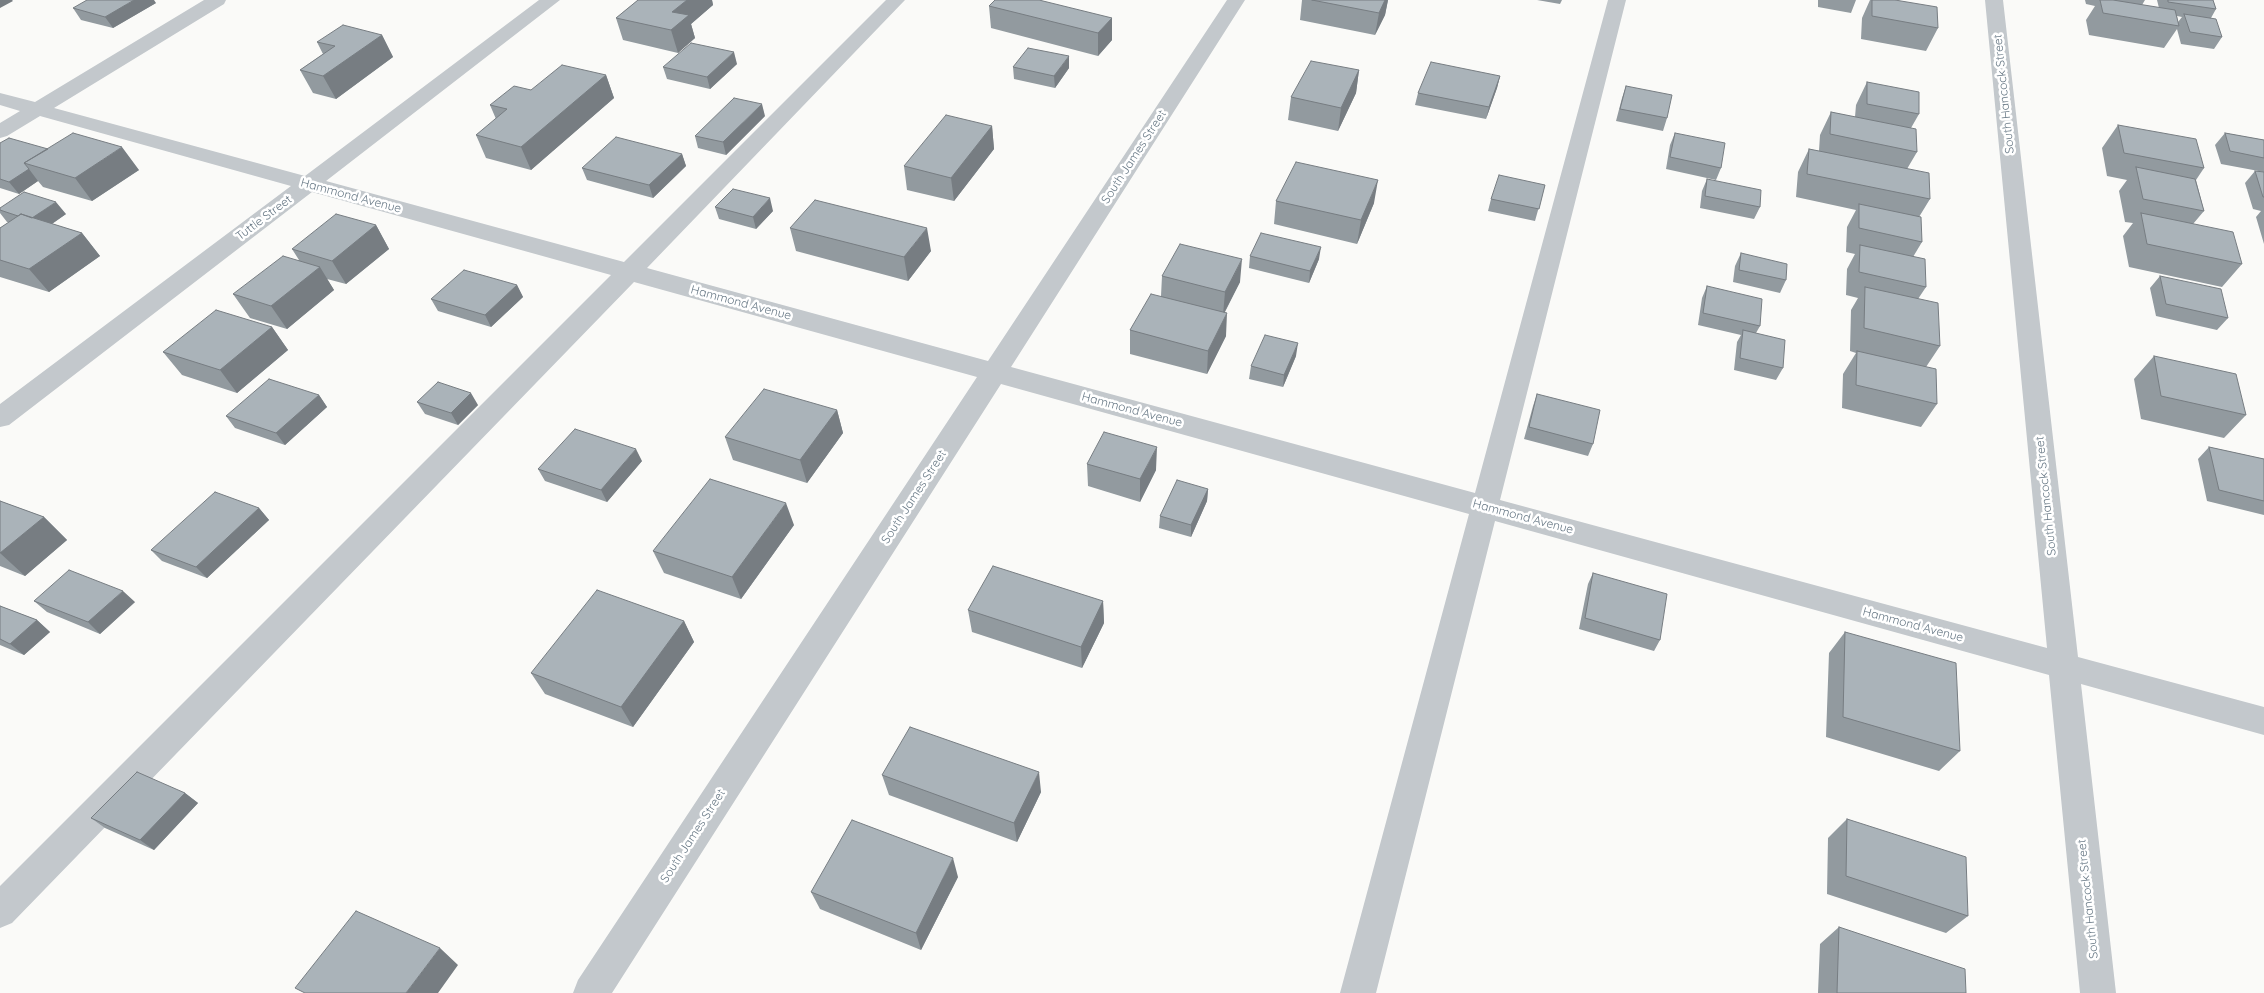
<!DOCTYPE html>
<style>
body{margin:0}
canvas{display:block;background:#fafaf8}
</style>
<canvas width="2264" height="993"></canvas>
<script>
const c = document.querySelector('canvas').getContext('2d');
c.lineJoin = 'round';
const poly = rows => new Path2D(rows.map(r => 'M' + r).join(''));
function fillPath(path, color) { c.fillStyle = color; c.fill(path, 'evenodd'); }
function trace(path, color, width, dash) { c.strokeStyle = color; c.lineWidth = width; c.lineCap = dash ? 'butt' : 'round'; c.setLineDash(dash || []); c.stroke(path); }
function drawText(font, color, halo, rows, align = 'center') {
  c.font = font + ' Quicksand,sans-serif'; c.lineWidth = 5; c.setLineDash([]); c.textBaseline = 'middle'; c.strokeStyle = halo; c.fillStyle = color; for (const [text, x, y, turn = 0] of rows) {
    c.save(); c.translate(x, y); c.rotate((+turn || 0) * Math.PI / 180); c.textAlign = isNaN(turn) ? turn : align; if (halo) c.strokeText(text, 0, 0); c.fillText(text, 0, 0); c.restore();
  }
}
fillPath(poly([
 [204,0,226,0,224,4,54,108,305,176,539,0,560,0,326,181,624,262,886,0,905,0,647,268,988,361,1227,0,1245,0,1011,367,1475,493,1608,0,1626,0,1500,500,2047,648,1985,0,2003,0,2078,657,2264,707,2264,735,2081,684,2116,993,2080,993,2049,675,1495,521,1376,993,1340,993,1469,514,1001,384,612,993,573,993,578,980,977,377,634,282,12,923,0,928,0,886,611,275,312,192,9,425,0,427,0,404,291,186,40,116,7,136,0,138,0,123,20,111,0,105,0,93,35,102,204,0]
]), '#c3c8cc');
fillPath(poly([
 [638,0,712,0,713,5,691,24,695,38,678,53,623,40,616,18],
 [1302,0,1388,0,1385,15,1375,35,1300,20],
 [1537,0,1562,0,1560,4],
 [1818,0,1856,0,1851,13,1818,7],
 [1870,0,1895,0,1938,28,1926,51,1861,39,1862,18],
 [2085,0,2145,0,2142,5,2159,8,2157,0,2213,0,2216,9,2211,18,2222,37,2214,49,2181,44,2177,29,2164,48,2089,35,2086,20,2095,6,2086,4],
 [2177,16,2182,17,2178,22],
 [156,3,113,28,81,20,73,8],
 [989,6,1112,18,1112,40,1098,56,991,28],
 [382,35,393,57,336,99,313,93,300,70,323,54,317,42],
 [737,64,710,89,667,79,663,67],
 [1013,67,1069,68,1055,88,1014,79],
 [1359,70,1356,93,1338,131,1288,120,1291,97],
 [606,75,614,98,531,170,486,158,476,135,496,119,490,105,531,90],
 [1500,76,1497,88,1486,119,1415,105,1418,93],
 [1867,82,1919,114,1911,128,1917,152,1907,169,1930,199,1919,217,1922,242,1913,257,1926,287,1918,299,1940,346,1926,367,1937,404,1921,427,1842,408,1843,374,1856,353,1850,351,1851,310,1858,298,1846,295,1847,269,1855,254,1846,252,1847,227,1856,210,1796,197,1798,172,1809,149,1819,151,1820,135,1831,112,1855,117,1856,105],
 [1626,86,1667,118,1663,131,1616,121,1622,98],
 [765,116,726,155,698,148,695,136],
 [2118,125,2204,168,2196,180,2204,211,2193,224,2242,264,2222,287,2129,267,2123,236,2133,223,2125,222,2119,191,2127,180,2107,176,2102,148],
 [992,126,994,149,954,201,907,190,904,166],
 [1675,133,1721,168,1716,180,1666,169,1670,145],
 [2225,133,2264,140,2264,172,2221,164,2215,145],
 [0,143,48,149,139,170,92,201,43,187,38,181,19,194,0,188],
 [682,154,686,166,653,198,587,180,582,168],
 [2255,171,2264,172,2264,244,2256,217,2261,211,2253,209,2245,183],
 [1707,179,1760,207,1754,219,1700,208,1702,191],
 [1545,185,1535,221,1488,211,1491,199],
 [1276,201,1374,203,1357,244,1274,224],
 [715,207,773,211,756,229,719,219],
 [0,208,66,214,52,224,82,233,100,256,49,292,0,277,0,228,9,222,7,222,0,213],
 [376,225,389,249,346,284,327,279,334,290,287,329,250,318,233,294,299,260,292,249],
 [790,228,931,251,908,281,796,251],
 [1741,253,1786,280,1780,293,1733,282,1735,266],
 [1250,256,1319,259,1309,283,1249,268],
 [1162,276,1240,282,1225,312,1226,336,1207,374,1130,354,1130,330,1161,296],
 [2160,276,2228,318,2217,330,2156,316,2150,288],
 [517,285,523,297,491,327,438,311,431,299],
 [1707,286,1760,326,1756,333,1783,368,1776,380,1734,370,1737,342,1741,335,1698,325,1702,298],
 [272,327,288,350,237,393,182,375,163,352],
 [1296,356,1283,387,1249,379,1251,366],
 [2154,356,2246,415,2224,438,2141,419,2134,379],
 [1537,394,1593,444,1588,456,1524,439,1533,406],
 [319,395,327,407,285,445,235,428,226,416],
 [417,402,478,405,458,425,425,414],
 [837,410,843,433,807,483,733,460,725,437],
 [2209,447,2264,459,2264,515,2207,501,2198,459],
 [642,461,607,502,545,481,538,469],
 [1087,464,1156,470,1140,502,1088,486],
 [1208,489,1207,501,1191,537,1159,528,1160,516],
 [0,501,44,517,67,540,25,576,0,566],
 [259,508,269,520,207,578,162,561,151,550],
 [794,525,741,599,664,573,653,551],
 [1593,573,1660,640,1654,651,1579,629,1588,584],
 [34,601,135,602,100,634,47,612],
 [1103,601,1104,623,1082,668,972,632,968,610],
 [0,606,37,620,50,632,24,655,0,645],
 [684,621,694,642,633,727,545,694,531,673],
 [1845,632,1960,751,1939,771,1826,737,1829,653],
 [882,775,1041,792,1017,842,889,795],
 [185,793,198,803,154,850,105,828,91,818],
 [1847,819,1968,916,1946,933,1827,894,1828,838],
 [958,877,921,950,820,909,811,892],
 [1839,927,1966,993,1818,993,1820,944]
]), '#929a9f');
fillPath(poly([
 [0,0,12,0,13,1,0,8],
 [134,0,154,0,156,3,113,28,105,17],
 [687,0,712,0,713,5,691,24,695,38,678,53,671,30,672,12],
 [1385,0,1388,0,1385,15,1375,35,1379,13],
 [1112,18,1112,40,1098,56,1098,33],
 [382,35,393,57,336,99,323,76],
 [734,52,737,64,710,89,707,77],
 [1069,56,1069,68,1055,88,1054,76],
 [1359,70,1356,93,1338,131,1341,108],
 [606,75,614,98,531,170,521,147],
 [1500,76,1497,88,1486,119,1489,107],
 [762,104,765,116,726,155,723,142],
 [992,126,994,149,954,201,951,178],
 [122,147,139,170,92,201,75,178],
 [682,154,686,166,653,198,649,185],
 [29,169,38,181,19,194,9,182],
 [1378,180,1374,203,1357,244,1361,220],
 [770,198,773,211,756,229,753,217],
 [56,202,66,214,40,232,30,219],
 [376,225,389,249,346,284,332,261],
 [927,228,931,251,908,281,904,257],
 [82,233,100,256,49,292,29,269],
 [1321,247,1319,259,1309,283,1310,271],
 [1242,259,1240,282,1223,315,1225,292],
 [320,267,334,290,287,329,271,306],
 [517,285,523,297,491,327,485,315],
 [1227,313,1226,336,1207,374,1208,351],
 [272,327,288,350,237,393,220,370],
 [1298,343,1296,356,1283,387,1284,375],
 [471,393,478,405,458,425,451,413],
 [319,395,327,407,285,445,276,433],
 [837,410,843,433,807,483,800,460],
 [1157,447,1156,470,1140,502,1140,479],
 [636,449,642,461,607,502,601,490],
 [1208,489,1207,501,1191,537,1191,525],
 [786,503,794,525,741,599,732,577],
 [259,508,269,520,207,578,196,567],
 [44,517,67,540,25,576,0,553],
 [123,591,135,602,100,634,88,622],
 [1103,601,1104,623,1082,668,1081,647],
 [37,620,50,632,24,655,10,644],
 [684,621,694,642,633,727,621,707],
 [1039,772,1041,792,1017,842,1014,823],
 [185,793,198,803,154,850,140,840],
 [953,858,958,877,921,950,916,933],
 [440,948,458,965,438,993,406,993]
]), '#777d82');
const building = poly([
 [87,0,134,0,105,17,73,8,87,0],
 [638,0,687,0,672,12,689,15,671,30,616,18,638,0],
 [995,0,1039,0,1112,18,1098,33,989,6,995,0],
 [1312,0,1385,0,1379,13,1312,0],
 [1872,0,1895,0,1937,7,1938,28,1872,16,1872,0],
 [2100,0,2113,0,2175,10,2179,26,2103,13,2100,0],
 [2168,0,2213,0,2216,9,2168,2,2168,0],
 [2184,14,2216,19,2222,37,2190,32,2184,14],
 [343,25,382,35,323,76,300,70,335,46,317,42,343,25],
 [691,43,734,52,707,77,663,67,691,43],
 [1028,48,1069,56,1054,76,1013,67,1028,48],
 [1311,61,1359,70,1341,108,1291,97,1311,61],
 [1431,62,1500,76,1489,107,1418,93,1431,62],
 [562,65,606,75,521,147,476,135,507,109,490,105,514,86,531,90,562,65],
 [1867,82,1919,92,1919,114,1867,104,1867,82],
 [1626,86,1672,95,1667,118,1620,109,1626,86],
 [734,98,762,104,723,142,695,136,734,98],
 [1831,112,1916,129,1917,152,1830,134,1831,112],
 [946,115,992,126,951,178,904,166,946,115],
 [2118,125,2196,139,2204,168,2124,153,2118,125],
 [73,133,122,147,75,178,24,163,73,133],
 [1675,133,1725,143,1721,168,1670,157,1675,133],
 [2225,133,2264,140,2264,158,2230,151,2225,133],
 [616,137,682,154,649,185,582,168,616,137],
 [9,138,48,149,24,163,29,169,9,182,0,179,0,143,9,138],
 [1809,149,1929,173,1930,199,1807,174,1809,149],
 [1296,162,1378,180,1361,220,1276,201,1296,162],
 [2136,167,2195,179,2204,211,2143,199,2136,167],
 [2255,171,2264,172,2264,197,2263,197,2255,171],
 [1499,175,1545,185,1539,209,1491,199,1499,175],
 [1707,179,1761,190,1760,207,1705,196,1707,179],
 [733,189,770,198,753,217,715,207,733,189],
 [24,192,56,202,32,218,21,214,18,216,0,210,0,208,24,192],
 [815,200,927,228,904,257,790,228,815,200],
 [1859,204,1921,217,1922,242,1859,228,1859,204],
 [2141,213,2233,232,2242,264,2147,244,2141,213],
 [21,214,82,233,29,269,0,260,0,228,21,214],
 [336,214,376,225,332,261,292,249,336,214],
 [1261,233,1321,247,1310,271,1250,256,1261,233],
 [1180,244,1242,259,1225,292,1162,276,1180,244],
 [1860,245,1925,259,1926,287,1859,272,1860,245],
 [1741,253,1787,264,1786,280,1739,270,1741,253],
 [283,256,320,267,271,306,233,294,283,256],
 [464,270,517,285,485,315,431,299,464,270],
 [2160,276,2221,289,2228,318,2166,304,2160,276],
 [1707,286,1762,299,1760,326,1703,313,1707,286],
 [1865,287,1938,303,1940,346,1864,328,1865,287],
 [1151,294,1227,313,1208,351,1130,330,1151,294],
 [216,310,272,327,220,370,163,352,216,310],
 [1743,330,1785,340,1783,368,1740,358,1743,330],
 [1265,335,1298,343,1284,375,1251,366,1265,335],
 [1857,351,1936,369,1937,404,1856,385,1857,351],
 [2154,356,2236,374,2246,415,2161,396,2154,356],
 [269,379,319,395,276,433,226,416,269,379],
 [438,382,471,393,451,413,417,402,438,382],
 [764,389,837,410,800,460,725,437,764,389],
 [1537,394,1600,410,1593,444,1529,427,1537,394],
 [575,429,636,449,601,490,538,469,575,429],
 [1104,432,1157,447,1140,479,1087,464,1104,432],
 [2209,447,2264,459,2264,501,2219,490,2209,447],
 [710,479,786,503,732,577,653,551,710,479],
 [1177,480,1208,489,1191,525,1160,516,1177,480],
 [215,492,259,508,196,567,151,550,215,492],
 [0,501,44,517,0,553,0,501],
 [993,566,1103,601,1081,647,968,610,993,566],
 [69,570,123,591,88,622,34,601,69,570],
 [1593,573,1667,594,1660,640,1585,618,1593,573],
 [597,590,684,621,621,707,531,673,597,590],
 [0,606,37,620,10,644,0,639,0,606],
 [1845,632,1956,663,1960,751,1843,717,1845,632],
 [910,727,1039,772,1014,823,882,775,910,727],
 [137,772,185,793,140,840,91,818,137,772],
 [1847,819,1966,857,1968,916,1846,876,1847,819],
 [852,820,953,858,916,933,811,892,852,820],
 [356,911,440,948,406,993,305,993,295,988,356,911],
 [1839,927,1965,969,1966,993,1837,993,1839,927]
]);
fillPath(building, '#aab3b9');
trace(building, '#777d82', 1);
drawText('12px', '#657683', '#fff', [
 ["South Hancock Street",2004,94,-96],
 ["South James Street",1134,157,-57],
 ["Hammond Avenue",351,196,15],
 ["Tuttle Street",264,218,-37],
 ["Hammond Avenue",741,303,15],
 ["Hammond Avenue",1132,410,15],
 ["South Hancock Street",2046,496,-96],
 ["South James Street",914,497,-57],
 ["Hammond Avenue",1523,517,15],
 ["Hammond Avenue",1913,625,15],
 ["South James Street",693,836,-57],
 ["South Hancock Street",2088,899,-96]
]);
</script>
